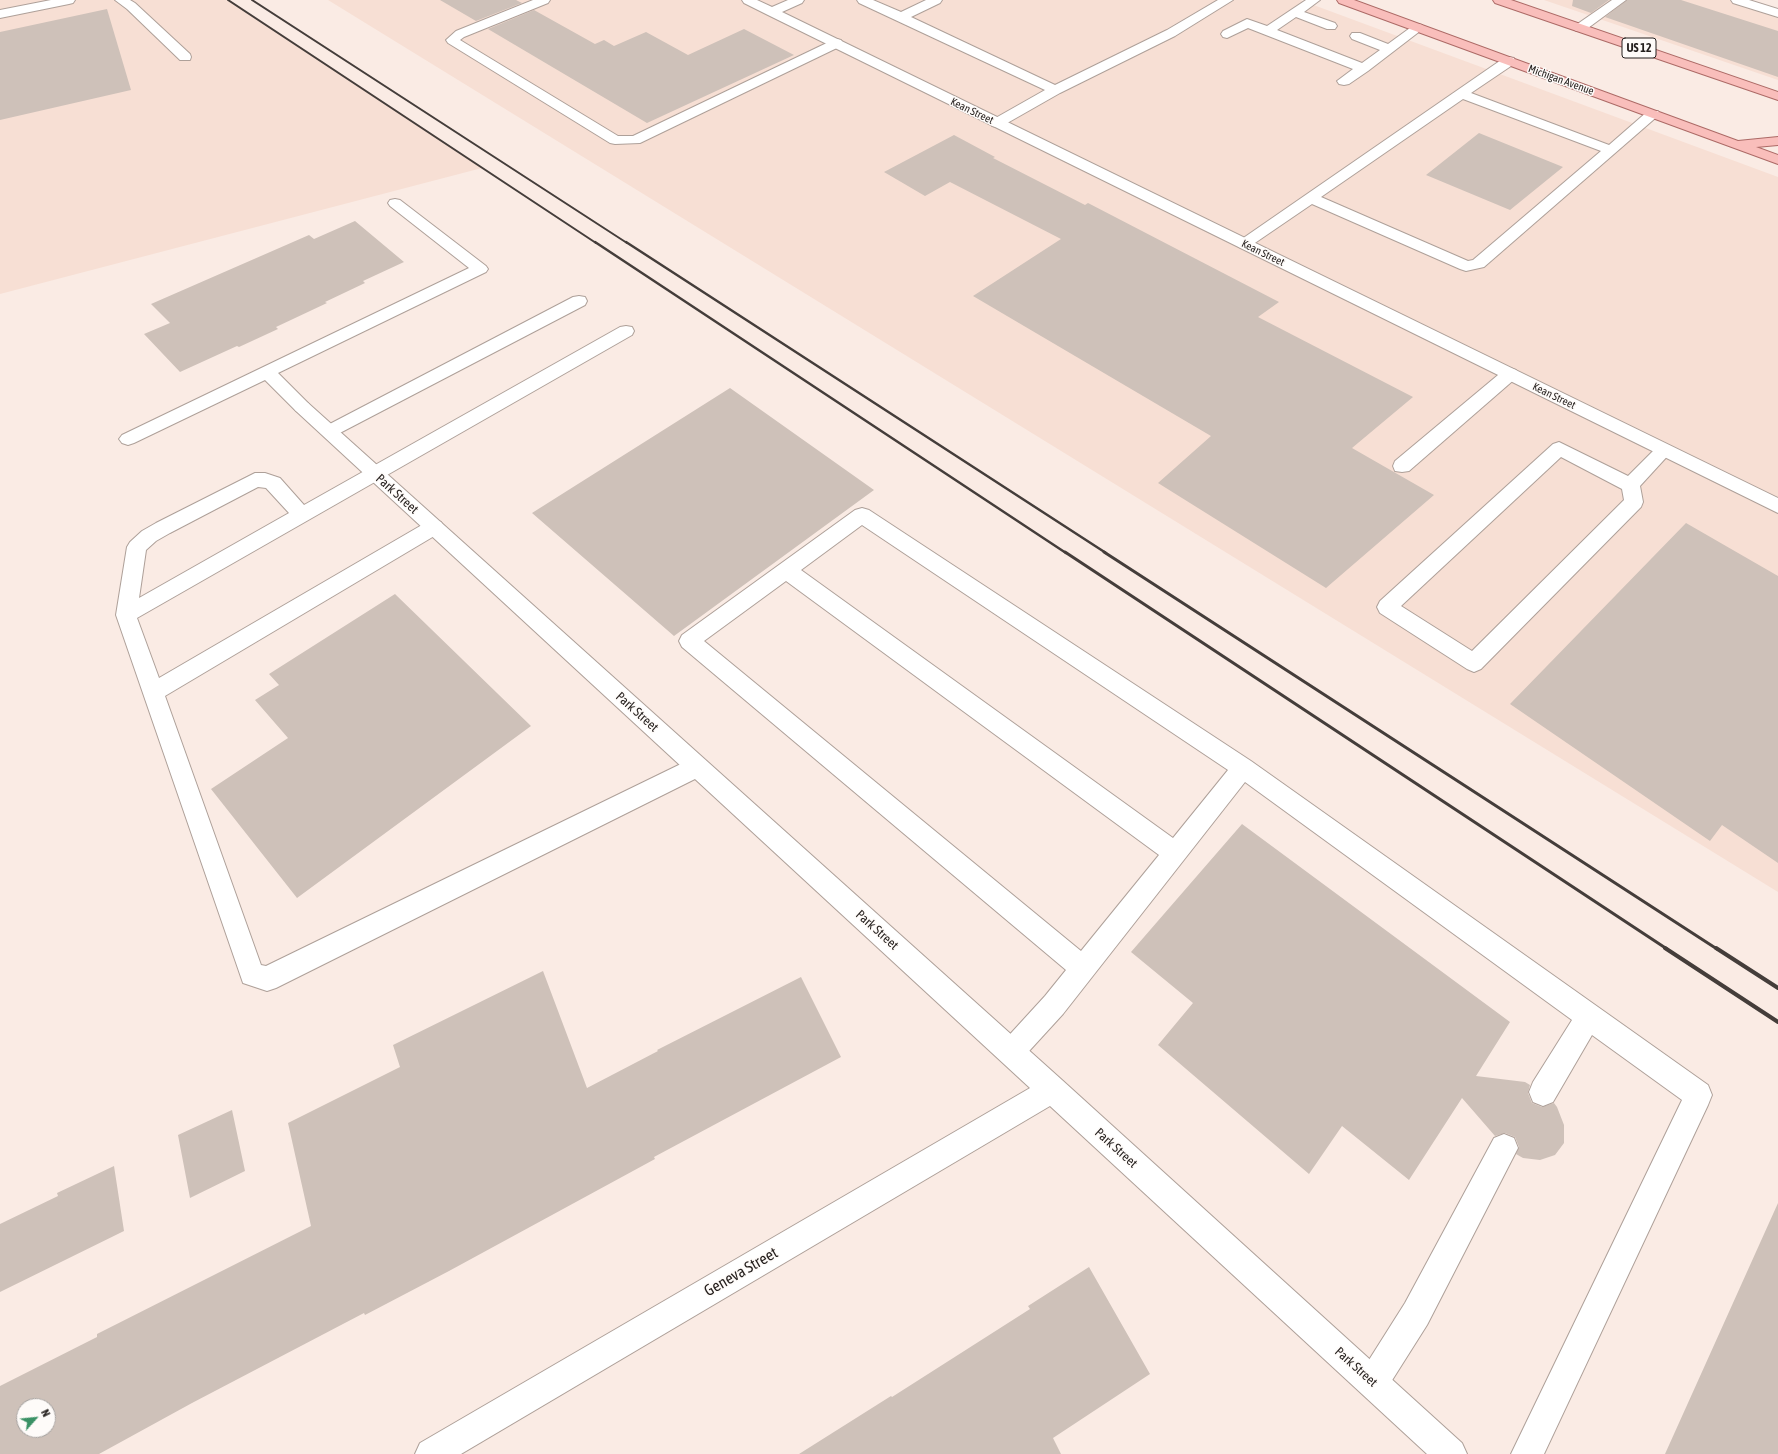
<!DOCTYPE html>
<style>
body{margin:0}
#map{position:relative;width:1778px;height:1454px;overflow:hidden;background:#faebe4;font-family:"Asap Condensed",sans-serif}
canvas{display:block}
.north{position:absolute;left:16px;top:1398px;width:40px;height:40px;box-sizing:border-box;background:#fefbf9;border:1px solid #a7a3a1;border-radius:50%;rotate:63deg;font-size:11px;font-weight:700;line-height:16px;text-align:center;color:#241f1d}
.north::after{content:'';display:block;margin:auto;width:14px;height:18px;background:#3a9165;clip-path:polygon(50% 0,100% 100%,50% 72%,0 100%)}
</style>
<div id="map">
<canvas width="1778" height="1454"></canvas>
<div class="north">N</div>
</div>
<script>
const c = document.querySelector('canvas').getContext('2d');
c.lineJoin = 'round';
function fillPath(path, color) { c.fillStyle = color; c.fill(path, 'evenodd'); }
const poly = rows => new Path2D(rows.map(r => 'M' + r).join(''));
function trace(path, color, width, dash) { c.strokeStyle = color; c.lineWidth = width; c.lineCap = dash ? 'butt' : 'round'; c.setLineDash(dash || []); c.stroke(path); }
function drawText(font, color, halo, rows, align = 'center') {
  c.font = font + ' "Asap Condensed",sans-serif'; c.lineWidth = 3; c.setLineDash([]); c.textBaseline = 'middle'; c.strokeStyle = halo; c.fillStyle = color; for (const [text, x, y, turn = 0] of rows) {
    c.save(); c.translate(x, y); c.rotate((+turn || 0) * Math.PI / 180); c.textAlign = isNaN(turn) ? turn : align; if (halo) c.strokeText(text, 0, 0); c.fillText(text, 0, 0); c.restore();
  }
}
fillPath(poly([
 [0,0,228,0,482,168,0,294],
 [328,0,1300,0,1778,177,1778,892],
 [1544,0,1751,0,1778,9,1778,80]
]), '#f7dfd4');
fillPath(poly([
 [440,0,516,0,522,3,476,21],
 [1573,0,1609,0,1591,13,1572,6],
 [1627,0,1681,0,1778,31,1778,77,1605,17],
 [107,9,131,90,0,120,0,32],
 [534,10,595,44,604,40,614,46,646,32,688,55,744,29,794,55,647,123,488,29],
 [1479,133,1563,167,1510,210,1426,175],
 [954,135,995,157,993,158,1085,205,1088,203,1279,302,1258,317,1413,397,1352,448,1434,495,1326,588,1158,483,1211,436,973,296,1061,239,950,182,925,196,884,172],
 [355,221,404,262,363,281,365,283,325,302,327,303,276,327,278,329,239,347,237,346,180,372,144,334,170,323,151,304,309,235,314,239],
 [730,388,874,490,674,636,532,513],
 [1686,523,1778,576,1778,863,1722,825,1710,841,1510,704],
 [395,594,531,726,297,898,211,789,288,738,255,700,279,685,269,674],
 [1242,824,1510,1022,1476,1076,1525,1082,1530,1085,1528,1093,1532,1103,1542,1107,1554,1103,1557,1107,1564,1125,1564,1143,1555,1155,1540,1160,1523,1158,1516,1154,1519,1147,1515,1137,1505,1133,1495,1136,1462,1098,1409,1180,1342,1126,1309,1174,1158,1045,1193,1003,1131,952],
 [543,971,587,1088,658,1051,657,1050,801,977,841,1057,654,1157,655,1159,449,1271,365,1315,364,1313,192,1403,99,1454,0,1454,0,1386,97,1337,97,1334,311,1226,288,1123,400,1067,393,1045],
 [24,1406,48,1406,48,1430,24,1430],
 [232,1110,245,1171,190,1198,178,1135],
 [114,1166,124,1231,0,1292,0,1224,58,1196,57,1193],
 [1778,1203,1778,1454,1665,1454],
 [1089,1267,1150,1374,1053,1438,1061,1454,799,1454,891,1396,892,1397,1030,1309,1028,1306]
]), '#cec1b9');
const service = poly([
 [51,0,75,0,73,3,69,4,0,18,0,10,51,0],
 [115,0,130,0,135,3,190,54,191,57,190,60,180,60,127,9,115,0],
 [533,0,550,0,548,3,464,37,460,40,618,136,633,136,833,40,837,39,841,40,843,43,841,46,640,143,615,144,610,143,448,43,446,40,456,31,533,0],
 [857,0,873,0,901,12,926,0,942,0,940,3,911,17,1055,85,1167,30,1218,0,1233,0,1175,36,1060,93,1002,126,997,127,992,126,990,123,992,120,1045,90,859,3,857,0],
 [1306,0,1320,0,1304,12,1335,23,1337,26,1335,29,1327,29,1296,17,1277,30,1362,63,1380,50,1352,39,1350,36,1352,33,1360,33,1388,44,1414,25,1418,24,1422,25,1424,28,1368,71,1349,84,1344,85,1339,84,1337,81,1353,69,1248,28,1227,38,1223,37,1221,34,1223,31,1247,19,1267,26,1306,0],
 [1612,0,1626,0,1584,31,1576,31,1574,28,1576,25,1612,0],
 [1731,0,1749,0,1778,9,1778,17,1733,3,1731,0],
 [1509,57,1514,58,1515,61,1514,64,1471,93,1609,145,1648,111,1658,111,1660,114,1484,267,1466,271,1460,269,1312,204,1249,247,1244,249,1239,247,1236,244,1239,241,1504,58,1509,57],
 [1463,99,1601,151,1473,260,1468,261,1321,197,1463,99],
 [395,199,400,200,486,266,488,269,486,272,278,373,308,403,311,407,308,411,302,413,296,411,265,380,134,443,128,445,122,443,119,439,122,435,469,268,390,206,388,203,390,200,395,199],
 [579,296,585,297,587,301,585,305,336,435,330,437,324,435,321,431,324,427,573,297,579,296],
 [626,326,632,327,634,331,632,335,137,618,159,678,427,522,434,520,441,522,444,527,441,532,165,696,261,965,266,966,689,760,697,757,705,760,708,767,705,774,276,988,267,991,243,983,116,615,127,547,130,542,142,531,156,523,255,473,265,473,280,478,304,505,620,327,626,326],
 [258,487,266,488,289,513,139,598,146,550,156,541,170,533,258,487],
 [1510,368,1516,370,1519,374,1516,378,1409,471,1402,472,1395,471,1393,466,1395,461,1504,370,1510,368],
 [1559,442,1628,476,1658,446,1664,444,1670,446,1673,450,1640,486,1643,502,1641,507,1481,669,1474,672,1467,669,1380,613,1377,607,1380,601,1553,444,1559,442],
 [1561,457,1622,489,1624,500,1472,651,1401,606,1561,457],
 [862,508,869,510,1251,761,1708,1085,1712,1095,1708,1105,1544,1454,1511,1454,1682,1100,1592,1035,1553,1102,1543,1106,1533,1102,1529,1092,1533,1082,1572,1020,1245,782,1063,1014,1020,1061,1011,1065,1002,1061,998,1052,1002,1043,1045,996,1066,970,682,647,679,641,682,635,855,510,862,508],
 [862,525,1228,770,1173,838,801,570,862,525],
 [786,581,1159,855,1081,951,704,641,786,581],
 [1504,1134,1514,1138,1518,1148,1427,1325,1384,1393,1373,1398,1362,1393,1357,1382,1362,1371,1405,1303,1494,1138,1504,1134]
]);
const minor = poly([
 [742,0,757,0,772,7,788,0,804,0,802,3,782,12,1778,498,1778,513,768,15,744,3,742,0],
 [302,401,308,403,1062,1080,1462,1443,1467,1454,1427,1454,1050,1106,461,1454,415,1454,420,1443,1030,1088,296,411,293,407,296,403,302,401]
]);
const primary = poly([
 [1337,0,1354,0,1738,141,1778,137,1778,145,1756,147,1778,155,1778,164,1339,3,1337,0],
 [1493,0,1511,0,1778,92,1778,100,1495,3,1493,0]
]);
trace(service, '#aea099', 2);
trace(minor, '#aea099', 2);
trace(primary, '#ac6a66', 2);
fillPath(service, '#fff');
fillPath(minor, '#fff');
fillPath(primary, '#f9bebb');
trace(poly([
 [228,0,596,243],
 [252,0,627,243]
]), '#443d3a', 2);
trace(poly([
 [595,242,1066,553],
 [626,242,1106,553]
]), '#443d3a', 2.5);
trace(poly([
 [1065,552,1667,949],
 [1104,552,1717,949]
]), '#443d3a', 3);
trace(poly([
 [1665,948,1778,1022],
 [1716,948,1778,988]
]), '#443d3a', 4);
drawText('11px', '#241f1d', '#fefbf9', [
 ["Michigan Avenue",1561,80,20],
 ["Kean Street",972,111,26],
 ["Kean Street",1263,253,26],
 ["Kean Street",1554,396,26]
]);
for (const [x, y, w] of [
 [1639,48,34]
]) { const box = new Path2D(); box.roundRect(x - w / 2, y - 10, w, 20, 3); c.fillStyle = '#fefbf9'; c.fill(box); trace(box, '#241f1d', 1); }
drawText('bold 12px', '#241f1d', null, [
 ["US 12",1639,48]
]);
drawText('13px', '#241f1d', '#fefbf9', [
 ["Park Street",397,494,42],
 ["Park Street",637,712,42],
 ["Park Street",877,930,42],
 ["Park Street",1116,1148,42],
 ["Park Street",1356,1367,42]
]);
drawText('16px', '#241f1d', '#fefbf9', [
 ["Geneva Street",741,1272,-30]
]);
</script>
